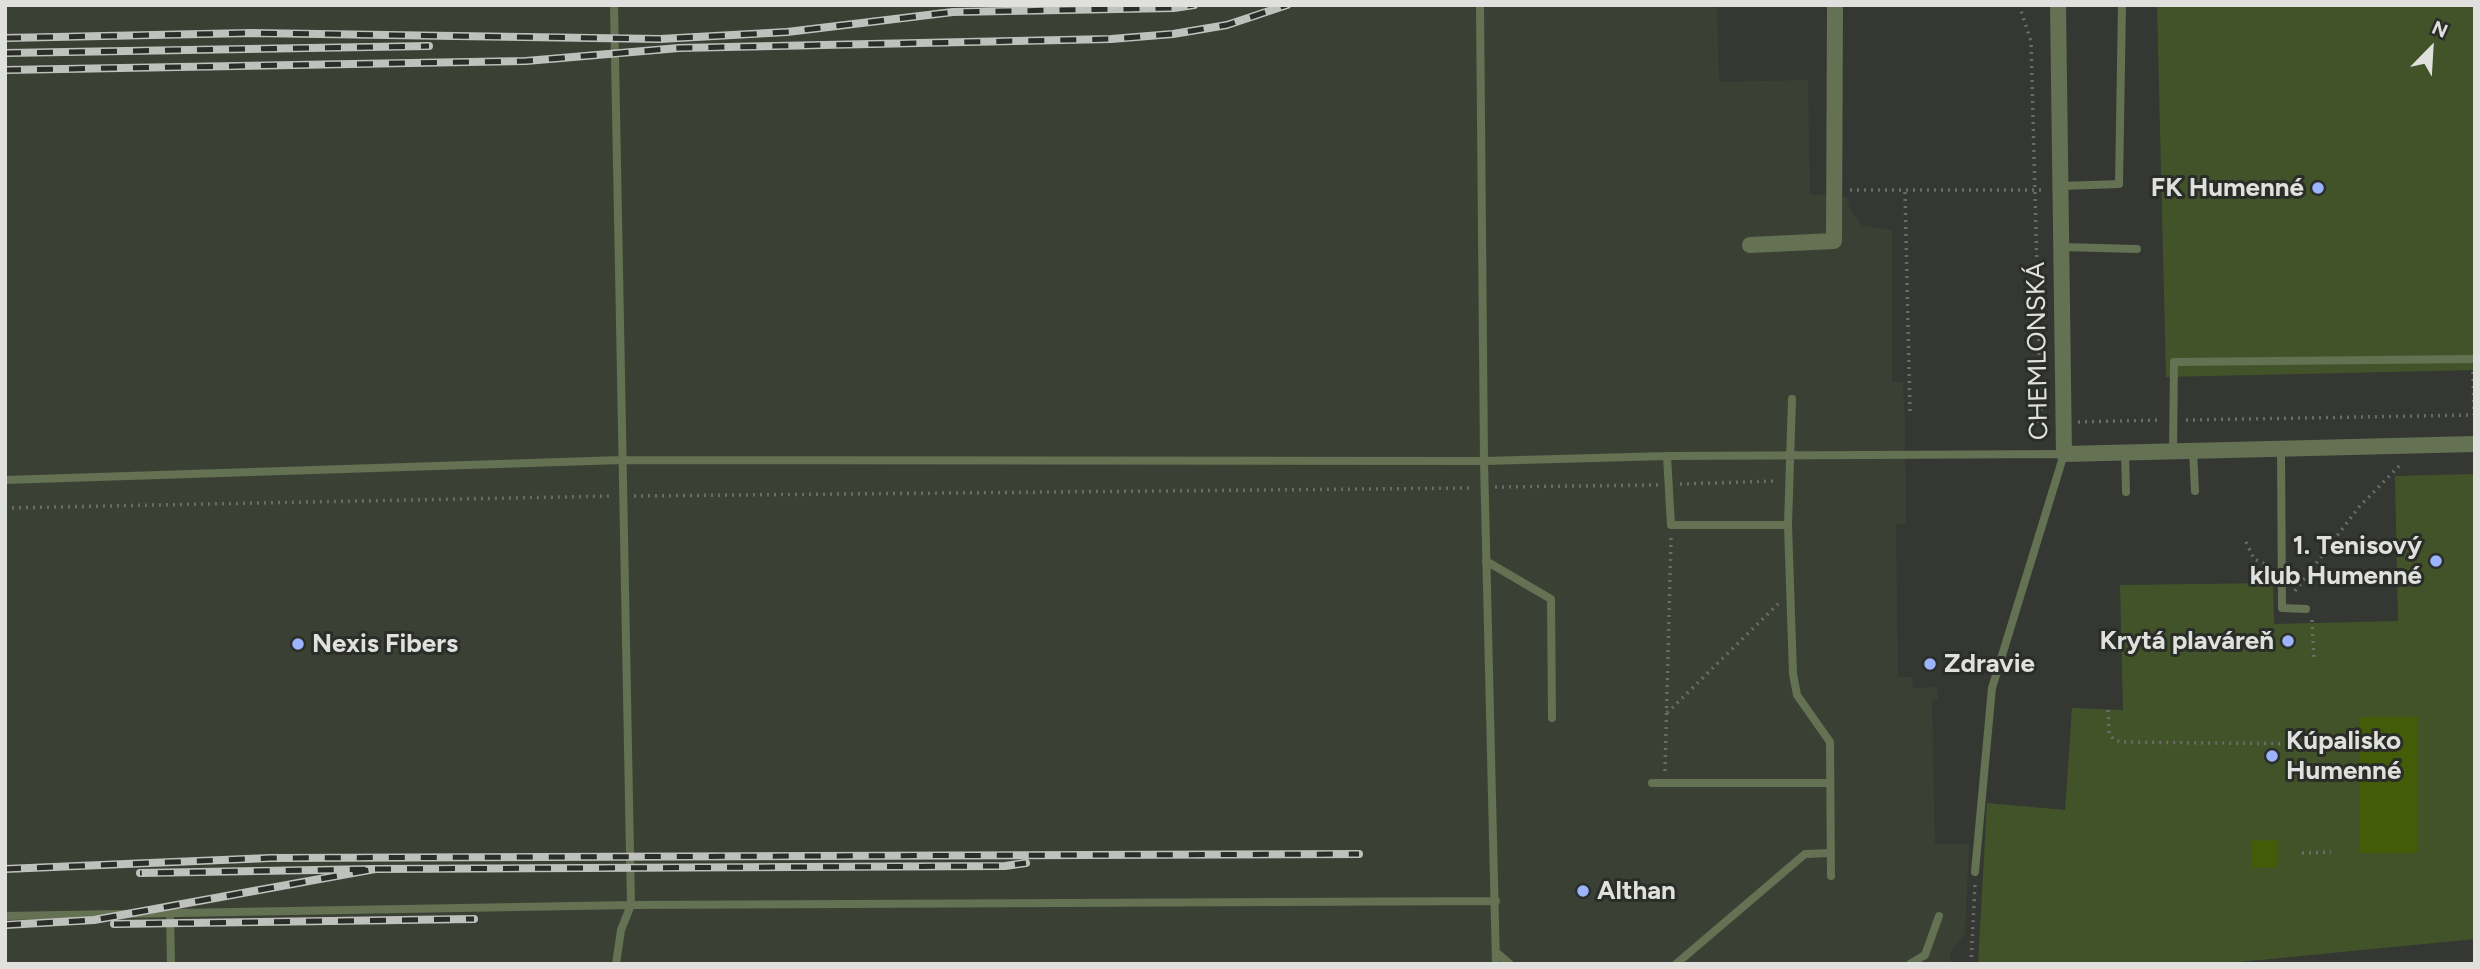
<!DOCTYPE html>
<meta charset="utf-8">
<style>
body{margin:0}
#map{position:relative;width:2480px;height:969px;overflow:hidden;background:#353733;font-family:Figtree,sans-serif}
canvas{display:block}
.frame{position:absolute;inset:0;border:7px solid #e0e1de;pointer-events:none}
.north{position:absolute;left:2396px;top:14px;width:70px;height:70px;-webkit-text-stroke:5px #2b2d29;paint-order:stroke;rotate:24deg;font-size:19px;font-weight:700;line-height:28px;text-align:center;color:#e0e1de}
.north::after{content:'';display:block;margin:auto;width:24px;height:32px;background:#e0e1de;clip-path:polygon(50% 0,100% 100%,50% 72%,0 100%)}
</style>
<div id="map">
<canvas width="2480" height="969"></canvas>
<div class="frame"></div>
<div class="north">N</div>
</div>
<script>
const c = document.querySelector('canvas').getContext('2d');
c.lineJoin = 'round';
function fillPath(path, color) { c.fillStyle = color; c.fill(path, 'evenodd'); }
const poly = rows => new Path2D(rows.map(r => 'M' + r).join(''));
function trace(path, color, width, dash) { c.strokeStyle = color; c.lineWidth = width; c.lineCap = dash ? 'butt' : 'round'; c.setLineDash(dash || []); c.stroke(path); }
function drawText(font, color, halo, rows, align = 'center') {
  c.font = font + ' Figtree,sans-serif'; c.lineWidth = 6; c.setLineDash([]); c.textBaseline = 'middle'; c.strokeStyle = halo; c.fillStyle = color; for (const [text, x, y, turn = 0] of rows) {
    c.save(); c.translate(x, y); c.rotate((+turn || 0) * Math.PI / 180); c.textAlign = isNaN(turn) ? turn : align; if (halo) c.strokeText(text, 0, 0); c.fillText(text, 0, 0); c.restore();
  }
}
fillPath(poly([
 [5,5,1717,5,1719,82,1808,80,1810,194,1848,197,1849,207,1861,225,1892,230,1892,382,1903,382,1905,424,1906,524,1896,525,1898,677,1912,677,1913,688,1937,687,1938,700,1932,700,1935,844,1969,844,1965,934,1950,952,1951,964,5,964]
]), '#3b4035');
fillPath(poly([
 [2157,5,2475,5,2475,370,2166,377],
 [2475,474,2475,939,2219,964,1978,964,1987,803,2065,810,2072,708,2123,710,2120,585,2273,583,2274,624,2398,621,2395,476]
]), '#435329');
fillPath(poly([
 [2360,717,2417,717,2417,853,2360,853],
 [2277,840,2278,867,2251,868,2251,841]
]), '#425c08');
trace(poly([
 [2019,5,2031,41,2041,421,2049,421],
 [1850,190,2045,190],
 [1905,192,1910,412],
 [2473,372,2474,415],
 [2186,420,2475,415],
 [2030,421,2041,421],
 [2078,422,2161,420],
 [1680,484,1777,481],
 [1495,487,1658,485],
 [634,496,1473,488],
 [5,508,612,496],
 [2246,542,2254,559,2269,566],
 [2295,591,2359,507,2402,463],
 [2312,620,2314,660],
 [2108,710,2109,733,2114,740,2123,742,2310,744],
 [1667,713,1779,603],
 [1665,771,1671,538],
 [2302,853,2331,852],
 [1971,964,1975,885]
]), '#6b6c69', 3.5, [2, 5]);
trace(poly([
 [614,5,631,905,621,930,616,964],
 [1480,5,1484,461,1496,964],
 [2061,186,2119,184,2122,5],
 [2061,247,2137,249],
 [1792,399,1788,525,1793,674,1797,695,1830,742,1831,876],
 [2281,449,2282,608,2306,609],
 [2173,451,2174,362,2475,359],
 [2193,451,2195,491],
 [2125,452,2126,492],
 [1667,456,1671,525,1788,525],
 [5,480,622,460,1484,461,1667,456,2064,454,1992,688,1975,872],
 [1486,561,1551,599,1552,718],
 [1652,783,1830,783],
 [170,911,171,964],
 [5,916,631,905,1496,901],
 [1496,952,1510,964],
 [1676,964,1805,854,1831,853],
 [1910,964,1925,955,1939,916]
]), '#647153', 8);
trace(poly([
 [2058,5,2064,454,2475,444],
 [1750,245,1834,241,1835,5]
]), '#647153', 16);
const rail = poly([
 [5,38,251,33,660,39,787,32,953,12,1174,8,1194,5],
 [5,53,429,46],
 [5,70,526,61,679,48,1111,39,1173,34,1227,25,1287,5],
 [5,869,270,858,1359,854],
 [375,869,1005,866,1026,863],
 [114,924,474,919],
 [5,925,94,920,375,869,140,873]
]);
trace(rail, '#bfc1bd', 8);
trace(rail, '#2b2d29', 5, [16]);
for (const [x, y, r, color] of [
 [2318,188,7,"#9cb4fd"],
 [2436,561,7,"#9cb4fd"],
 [2288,641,7,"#9cb4fd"],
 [298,644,7,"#9cb4fd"],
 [1930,664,7,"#9cb4fd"],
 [2272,756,7,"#9cb4fd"],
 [1583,891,7,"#9cb4fd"]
]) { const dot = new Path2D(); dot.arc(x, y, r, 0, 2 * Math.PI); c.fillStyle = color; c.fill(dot); trace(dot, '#2b2d29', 2.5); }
drawText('bold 26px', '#e0e1de', '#2b2d29', [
 ["FK Humenné",2304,188,"right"],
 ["1. Tenisový",2422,546,"right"],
 ["klub Humenné",2422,576,"right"],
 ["Krytá plaváreň",2274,641,"right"],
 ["Nexis Fibers",312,644],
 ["Zdravie",1944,664],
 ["Kúpalisko",2286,741],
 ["Humenné",2286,771],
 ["Althan",1597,891]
], 'left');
drawText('26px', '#e0e1de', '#2b2d29', [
 ["CHEMLONSKÁ",2038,351,-91]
]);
</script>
